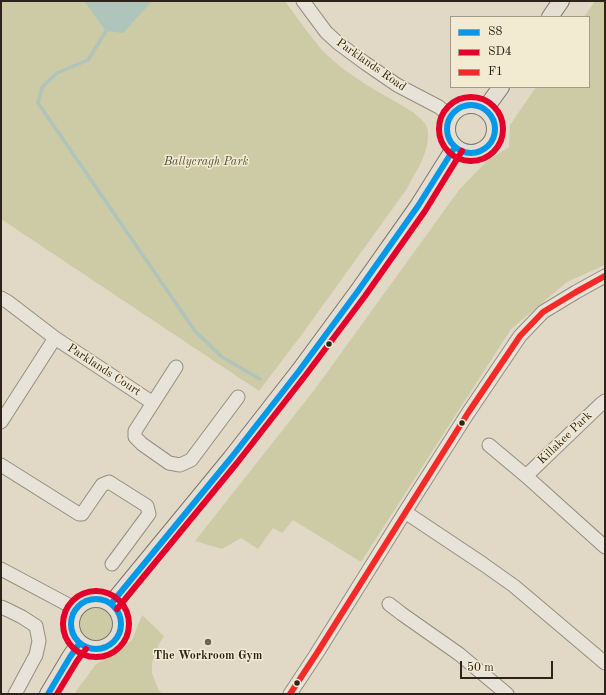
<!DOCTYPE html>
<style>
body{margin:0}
#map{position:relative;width:606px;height:695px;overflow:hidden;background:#e1d9c5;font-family:"Old Standard TT",serif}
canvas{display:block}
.frame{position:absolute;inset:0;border:2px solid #2d2319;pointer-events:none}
.legend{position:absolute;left:450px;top:16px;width:140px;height:72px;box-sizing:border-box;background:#f3ead2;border:1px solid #a49a88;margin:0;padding:5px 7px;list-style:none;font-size:12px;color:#2d2319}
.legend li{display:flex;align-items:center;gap:8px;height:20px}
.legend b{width:20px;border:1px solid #a49a88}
.scale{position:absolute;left:460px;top:661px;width:93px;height:18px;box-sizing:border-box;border:2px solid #2d2319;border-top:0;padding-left:5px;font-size:12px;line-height:14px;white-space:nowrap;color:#2d2319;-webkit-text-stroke:3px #f3ead2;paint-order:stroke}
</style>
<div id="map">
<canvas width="606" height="695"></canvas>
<div class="frame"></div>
<ul class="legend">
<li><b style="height:5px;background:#0499e8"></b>S8</li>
<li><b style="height:5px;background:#e4002b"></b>SD4</li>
<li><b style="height:5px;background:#f52a26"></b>F1</li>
</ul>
<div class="scale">50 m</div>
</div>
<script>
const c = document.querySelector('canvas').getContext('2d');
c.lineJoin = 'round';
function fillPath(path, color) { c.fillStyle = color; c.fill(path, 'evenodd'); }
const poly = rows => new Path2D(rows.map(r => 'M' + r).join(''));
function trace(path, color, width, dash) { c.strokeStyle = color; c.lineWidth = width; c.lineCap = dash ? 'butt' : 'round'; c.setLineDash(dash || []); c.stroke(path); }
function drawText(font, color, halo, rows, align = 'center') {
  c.font = font + ' "Old Standard TT",serif'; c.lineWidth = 3; c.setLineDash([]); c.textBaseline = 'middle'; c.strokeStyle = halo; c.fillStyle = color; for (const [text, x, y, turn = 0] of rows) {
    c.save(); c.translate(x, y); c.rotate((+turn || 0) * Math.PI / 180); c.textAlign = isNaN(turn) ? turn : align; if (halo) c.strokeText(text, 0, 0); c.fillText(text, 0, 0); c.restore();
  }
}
fillPath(poly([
 [1,1,285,1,303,26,321,49,327,55,342,68,365,84,413,112,422,120,426,125,428,130,428,137,427,146,422,161,406,190,303,333,259,391,1,219],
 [595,1,605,1,605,265,567,282,511,329,361,562,293,520,282,533,273,528,258,549,241,538,222,549,195,541,315,389,459,190,487,161,509,147,510,125,536,87,589,87,589,17,584,17],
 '77 625a18 18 0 1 1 36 0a18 18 0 1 1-36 0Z',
 [142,615,164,636,159,644,152,663,152,673,159,691,163,694,74,694,96,664,116,654,132,640]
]), '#cdcba6');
fillPath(poly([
 [84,1,152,1,123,33,106,31]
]), '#afc4ba');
trace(poly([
 [108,26,106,31,88,60,57,73,42,87,38,103,195,331,222,357,260,379]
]), '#afc4ba', 3.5);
const minor = poly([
 [303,1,326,32,338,43,365,63,397,85,439,107,450,116],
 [1,298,8,302,55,338,153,403],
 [176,367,135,431,135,437,142,444,169,463,180,465,191,460,238,397],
 [1,422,55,338],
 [489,445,526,476,605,547],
 [1,465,79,514,82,514,102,485,109,482,147,506,149,514,112,564],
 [526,476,601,404,605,401],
 [405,512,483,564,514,586,605,663],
 [1,569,76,609],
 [389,604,402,614,459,654,507,694],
 [1,607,8,610,22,617,36,626,39,641,36,655,15,694],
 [290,694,317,653,405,512,468,413,520,336,543,312,576,292,605,276]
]);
const major = poly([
 [550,17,561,1],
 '447 129a24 24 0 1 1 48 0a24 24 0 1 1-48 0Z',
 [485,109,501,87],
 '71 624a25 25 0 1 1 50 0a25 25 0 1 1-50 0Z',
 [111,604,231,458,299,371,358,291,418,206,455,147],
 [48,694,70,657,79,644]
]);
trace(minor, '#938e81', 15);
trace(major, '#7b756a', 18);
trace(minor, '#e7e3d9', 13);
trace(major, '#e4ded3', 16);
trace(poly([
 '447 129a24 24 0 1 1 48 0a24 24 0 1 1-48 0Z',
 '71 624a25 25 0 1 1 50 0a25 25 0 1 1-50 0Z',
 [111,604,231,458,299,371,358,291,418,206,455,147],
 [48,694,70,657,79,644]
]), '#0499e8', 6);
trace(poly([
 '439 129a32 32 0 1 1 64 0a32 32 0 1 1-64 0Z',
 '63 624a33 33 0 1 1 66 0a33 33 0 1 1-66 0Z',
 [117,609,237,463,305,376,365,296,425,211,462,151],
 [57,694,77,661,86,649]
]), '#e4002b', 6);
trace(poly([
 [290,694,317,653,468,413,520,336,543,312,576,292,605,276]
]), '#f52a26', 6);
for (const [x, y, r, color] of [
 [329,344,3.5,"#2d2319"],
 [462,423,3.5,"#2d2319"],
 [208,642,4,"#6c6355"],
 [297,683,3.5,"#2d2319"]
]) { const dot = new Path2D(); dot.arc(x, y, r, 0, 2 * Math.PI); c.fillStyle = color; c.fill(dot); trace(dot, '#f3ead2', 1.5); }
drawText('12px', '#2d2319', '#f3ead2', [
 ["Parklands Road",371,65,35],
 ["Parklands Court",104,370,33],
 ["Killakee Park",565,438,-44]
]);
drawText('italic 12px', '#58523c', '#f3ead2', [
 ["Ballycragh Park",206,162]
]);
drawText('bold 12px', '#2d2319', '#f3ead2', [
 ["The Workroom Gym",208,656]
]);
</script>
